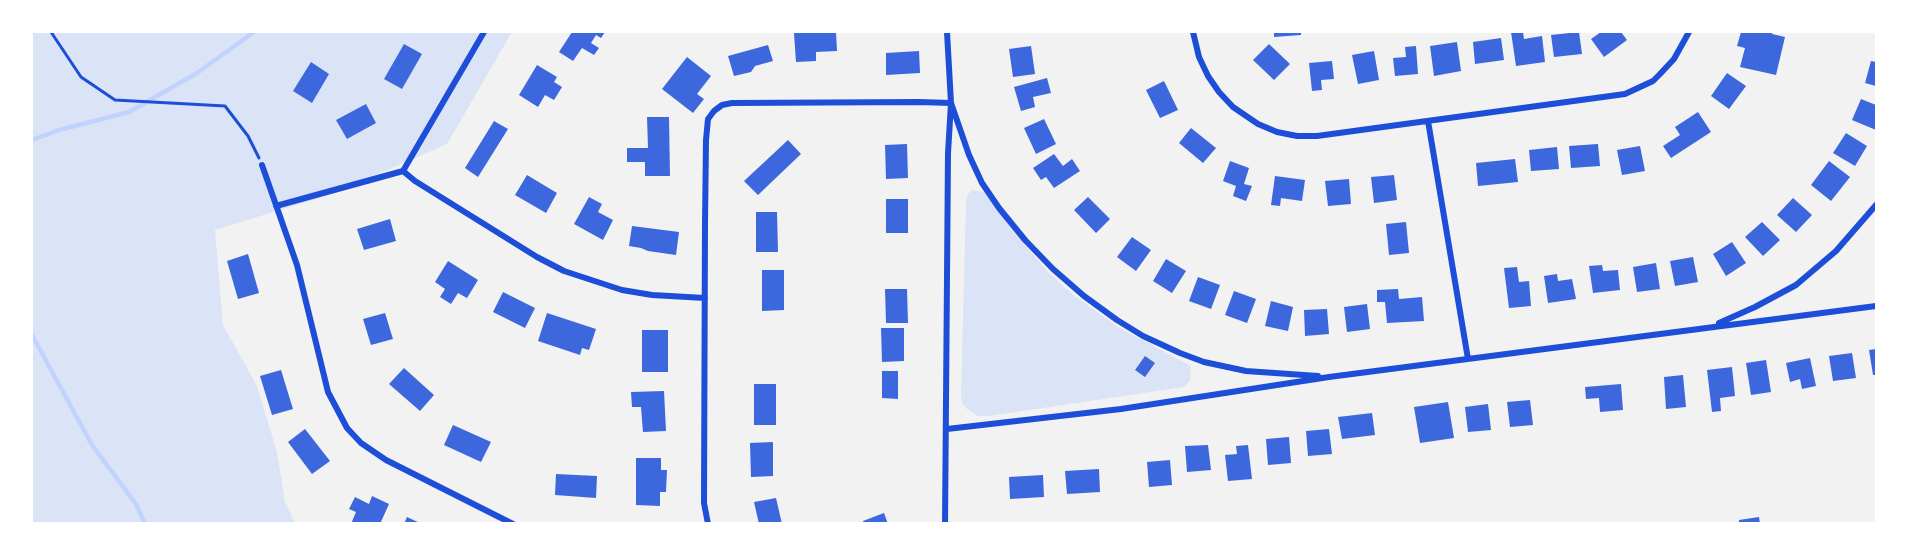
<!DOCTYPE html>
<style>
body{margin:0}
#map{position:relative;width:1908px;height:555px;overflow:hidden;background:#f2f2f2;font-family:Arial,sans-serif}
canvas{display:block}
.frame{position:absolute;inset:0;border:33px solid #fff;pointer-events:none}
</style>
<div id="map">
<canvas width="1908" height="555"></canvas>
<div class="frame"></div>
</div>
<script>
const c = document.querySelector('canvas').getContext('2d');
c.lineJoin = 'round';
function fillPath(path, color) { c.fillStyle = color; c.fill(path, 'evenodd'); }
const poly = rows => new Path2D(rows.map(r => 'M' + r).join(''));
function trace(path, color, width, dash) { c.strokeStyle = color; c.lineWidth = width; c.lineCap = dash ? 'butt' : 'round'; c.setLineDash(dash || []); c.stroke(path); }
fillPath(poly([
 [32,32,512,32,447,144,335,193,215,230,223,325,257,386,277,452,285,502,295,523,32,523],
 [972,190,989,193,1010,228,1049,273,1072,294,1118,327,1191,366,1190,381,1184,387,989,416,978,416,968,410,962,403,961,395,966,200,968,194]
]), '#dbe4f7');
trace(poly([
 [32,140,59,130,129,112,197,73,254,32],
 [32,335,92,445,136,504,145,524]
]), '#bfd3fe', 4.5);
fillPath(poly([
 [572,32,605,32,601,38,596,35,591,43,599,48,594,55,582,48,573,61,559,52],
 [836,32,837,51,816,52,816,61,796,62,794,33],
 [1274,32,1301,32,1301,35,1274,37],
 [1511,32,1523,32,1524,39,1542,36,1545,62,1516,66],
 [1579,32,1582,54,1554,57,1551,35],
 [1601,32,1621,32,1627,40,1604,57,1591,39],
 [1741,32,1772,32,1772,34,1785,37,1776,75,1740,67,1745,48,1737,46],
 [1501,38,1504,60,1475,64,1473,42],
 [1457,42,1461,71,1434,76,1430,46],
 [404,44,422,54,402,89,384,79],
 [1269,44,1290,64,1274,80,1253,60],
 [768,45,773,61,755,66,751,72,734,76,728,56],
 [1031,46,1035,74,1013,77,1009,49],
 [1416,46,1418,74,1395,76,1393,58,1406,57,1405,47],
 [919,51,920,73,886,75,886,53],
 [1374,51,1379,80,1358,84,1352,55],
 [687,57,711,76,697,94,704,99,693,113,662,89],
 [1332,61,1334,79,1321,80,1322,90,1312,91,1309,63],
 [1871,61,1876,62,1876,86,1865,83],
 [311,62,329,74,312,103,293,91],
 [537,65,557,77,554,82,562,87,554,100,545,95,538,107,519,95],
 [1727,73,1746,86,1729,109,1711,96],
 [1047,78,1051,93,1033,97,1035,107,1021,111,1014,87],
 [1164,81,1178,110,1160,118,1146,90],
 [1861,99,1876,105,1876,130,1852,120],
 [366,104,376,123,347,139,336,120],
 [1698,112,1711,132,1671,158,1663,146,1680,135,1675,127],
 [647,117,669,117,670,176,645,176,645,162,627,162,627,148,648,148],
 [1044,119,1056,144,1036,154,1024,128],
 [494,121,508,129,478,177,465,168],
 [1191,128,1216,148,1203,163,1179,143],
 [1846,133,1867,146,1855,166,1833,153],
 [788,140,801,154,758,195,744,181],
 [907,144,908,178,886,179,885,145],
 [1598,144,1600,166,1571,168,1569,146],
 [1640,146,1645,171,1622,175,1617,150],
 [1557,147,1559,169,1531,171,1529,150],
 [1054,154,1063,166,1072,159,1080,171,1054,188,1046,177,1041,180,1033,168],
 [1515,159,1518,182,1478,186,1476,163],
 [1230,161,1249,168,1244,184,1252,186,1246,201,1233,196,1236,186,1223,181],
 [1829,161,1850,177,1831,201,1811,185],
 [527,175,557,193,546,213,515,195],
 [1394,175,1397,200,1374,203,1371,177],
 [1275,176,1305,180,1302,201,1281,198,1280,206,1271,205],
 [1349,179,1351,204,1328,206,1325,181],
 [589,197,602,204,598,212,613,220,603,240,574,224],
 [1088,197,1110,219,1096,233,1074,210],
 [1793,198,1812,215,1796,232,1777,215],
 [886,199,908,199,908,233,886,233],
 [756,212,777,212,778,252,756,252],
 [390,219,396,241,364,250,357,229],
 [1406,222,1409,253,1389,255,1386,224],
 [1762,222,1780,240,1763,256,1745,237],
 [632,226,679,232,676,255,648,251,641,248,629,246],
 [1132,237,1151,250,1136,271,1117,257],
 [1732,242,1746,263,1726,276,1713,254],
 [248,254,259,293,238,299,227,261],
 [1693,257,1698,282,1675,286,1670,261],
 [1166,259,1186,271,1172,293,1153,281],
 [448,261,478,280,467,298,458,293,451,304,440,297,445,289,435,282],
 [1656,263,1660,289,1637,292,1633,267],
 [1602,265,1603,271,1618,270,1620,290,1593,293,1589,266],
 [1517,267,1519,282,1529,281,1531,306,1509,308,1504,268],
 [762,270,784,270,784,310,762,311],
 [1557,274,1558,281,1572,279,1576,299,1548,303,1544,276],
 [1198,277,1220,285,1211,309,1189,301],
 [885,289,907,289,908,323,886,323],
 [1398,289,1399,299,1422,297,1424,321,1387,323,1385,302,1377,302,1377,290],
 [1234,291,1256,299,1247,323,1225,315],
 [503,292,535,308,525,328,493,312],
 [1271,301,1293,307,1288,331,1265,326],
 [1367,304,1370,329,1347,332,1344,307],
 [1327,309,1329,334,1305,336,1304,310],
 [385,313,393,339,371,345,363,319],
 [547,313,596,329,589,350,582,348,580,355,538,341],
 [881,328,904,328,904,361,882,362],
 [642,330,668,330,668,372,642,372],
 [1876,349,1876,375,1873,375,1869,350],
 [1852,353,1856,378,1833,381,1829,356],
 [1145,356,1155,363,1145,377,1135,370],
 [1810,358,1816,386,1802,389,1800,379,1790,382,1786,363],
 [1766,360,1771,392,1751,395,1746,363],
 [1732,367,1735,396,1720,398,1721,411,1712,412,1707,370],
 [404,368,434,395,420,411,389,384],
 [281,370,293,409,272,415,260,376],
 [882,371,898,371,898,399,882,398],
 [1683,375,1686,407,1666,409,1664,377],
 [754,384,776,384,776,425,754,425],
 [1621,384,1623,410,1600,412,1599,398,1586,399,1585,387],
 [664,391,666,431,643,432,641,407,632,407,631,392],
 [1530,400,1533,425,1510,427,1507,402],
 [1448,402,1454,438,1420,443,1414,407],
 [1488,404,1491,430,1468,432,1465,407],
 [1372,413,1375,435,1342,439,1338,417],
 [453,425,491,442,481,462,444,445],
 [305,429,330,461,312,474,288,442],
 [1329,429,1332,454,1308,456,1306,431],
 [1289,437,1291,463,1268,465,1266,439],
 [773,442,773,476,751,477,750,443],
 [1208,445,1211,470,1187,472,1185,446],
 [1248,445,1252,479,1228,481,1225,455,1237,454,1236,446],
 [636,458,661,458,661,470,667,470,666,492,660,492,660,506,636,505],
 [1170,460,1172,485,1149,487,1147,462],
 [1099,469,1100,492,1067,494,1065,471],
 [556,474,597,476,596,498,555,495],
 [1043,475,1044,497,1010,499,1009,477],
 [372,496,389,504,380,524,351,524,356,512,349,509,355,497,369,504],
 [776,498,782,524,759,524,754,502],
 [884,513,888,524,864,524,863,521],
 [407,517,422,524,404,524],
 [1759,517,1760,524,1739,524,1739,520]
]), '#3d67dc');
trace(poly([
 [51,32,81,77,115,100,225,106,248,136,259,158]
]), '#1d4ed8', 3);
trace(poly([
 [947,32,951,103,969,155,982,183,999,208,1025,240,1053,269,1084,296,1117,320,1143,336,1180,353,1204,362,1246,371,1318,376],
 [1193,32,1199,57,1208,76,1219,92,1233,107,1258,124,1277,132,1297,136,1317,136,1625,94,1653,81,1660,74,1674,59,1689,32],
 [1428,121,1468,359],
 [262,165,297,265,328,392,347,428,361,443,386,460,513,524],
 [403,171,415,181,537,257,564,271,622,290,652,295,705,298],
 [276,206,403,171,484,32],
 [1719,323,1755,307,1796,285,1836,251,1876,205],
 [947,429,1121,409,1329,377,1876,306],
 [708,524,704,503,705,223,706,140,708,119,714,111,722,105,732,103,919,102,951,103,948,153,945,524]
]), '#1d4ed8', 6);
</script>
